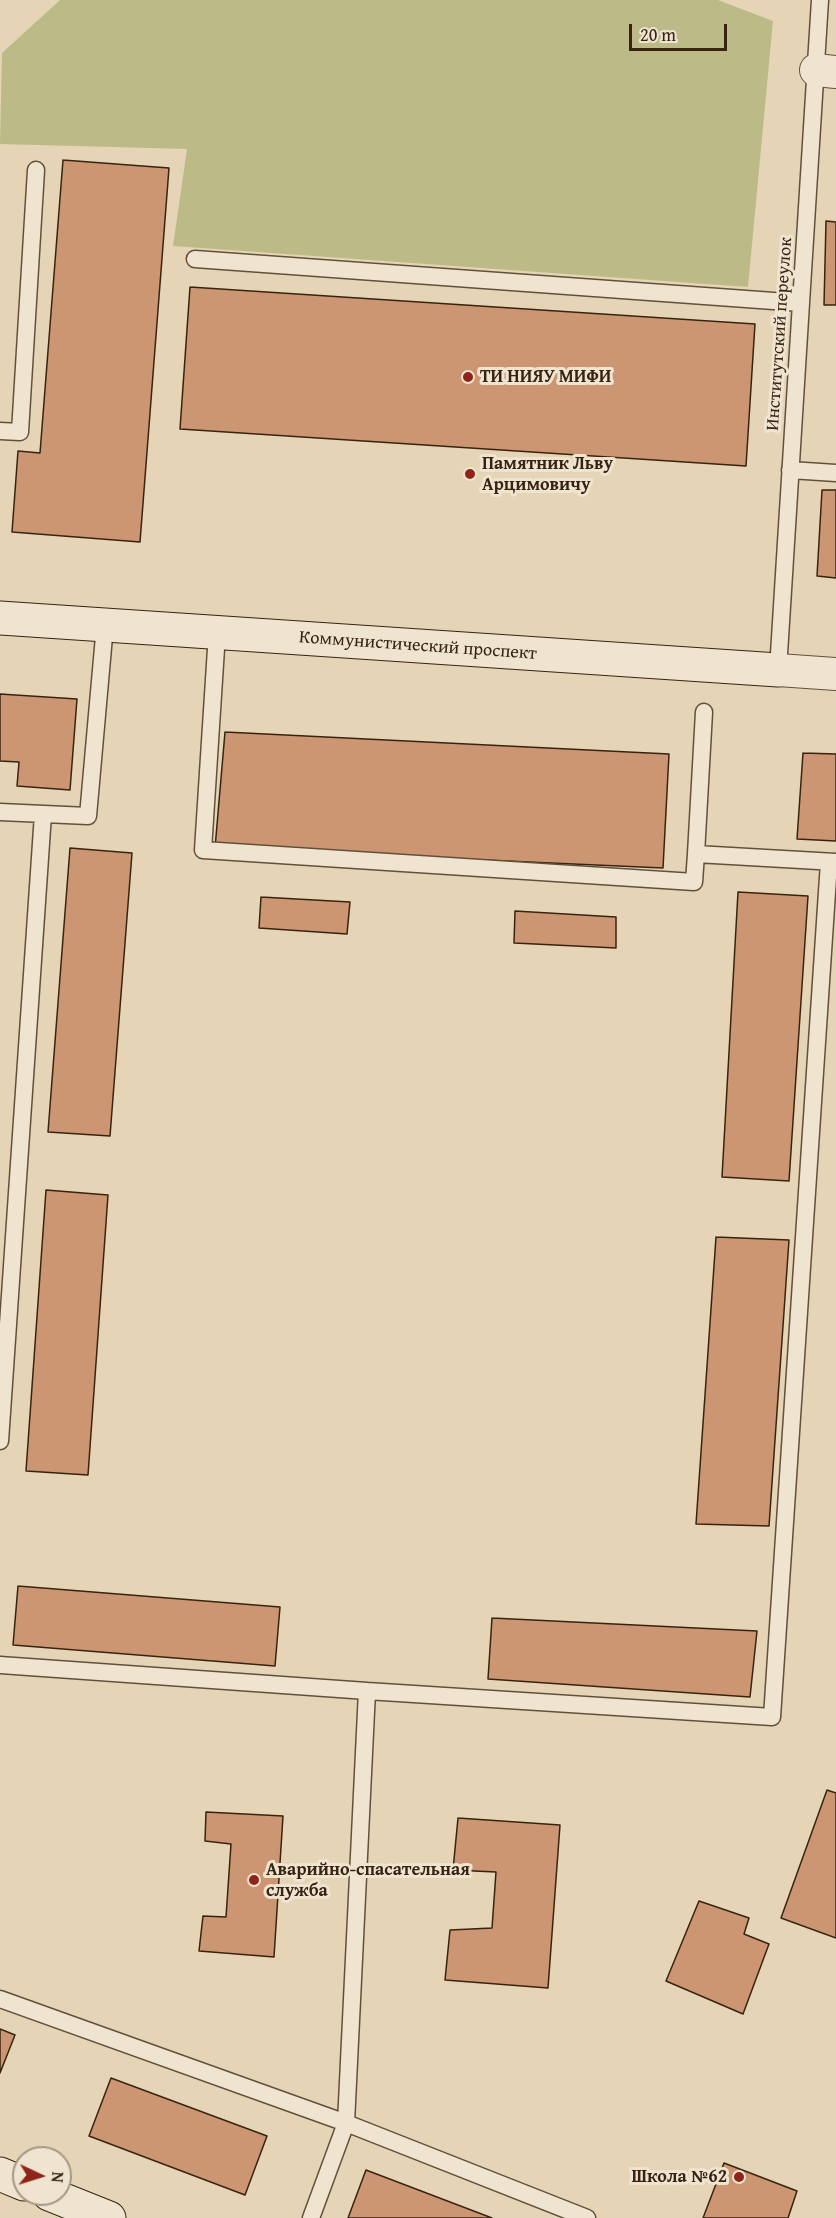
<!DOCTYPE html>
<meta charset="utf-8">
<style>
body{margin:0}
#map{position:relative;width:836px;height:2218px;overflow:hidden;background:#e5d5b6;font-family:"Gentium Book Plus",serif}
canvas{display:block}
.north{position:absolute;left:12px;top:2146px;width:60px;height:60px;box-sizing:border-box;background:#eee4d0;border:2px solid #a59784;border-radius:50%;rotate:94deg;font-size:16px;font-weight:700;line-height:24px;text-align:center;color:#382311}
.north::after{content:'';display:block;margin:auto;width:21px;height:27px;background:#8f2418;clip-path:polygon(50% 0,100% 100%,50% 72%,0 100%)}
.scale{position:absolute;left:629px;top:24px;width:98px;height:27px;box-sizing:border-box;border:3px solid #382311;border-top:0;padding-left:8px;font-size:18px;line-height:21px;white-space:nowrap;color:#382311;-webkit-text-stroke:4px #eee4d0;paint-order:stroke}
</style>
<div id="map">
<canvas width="836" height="2218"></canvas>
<div class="north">N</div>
<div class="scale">20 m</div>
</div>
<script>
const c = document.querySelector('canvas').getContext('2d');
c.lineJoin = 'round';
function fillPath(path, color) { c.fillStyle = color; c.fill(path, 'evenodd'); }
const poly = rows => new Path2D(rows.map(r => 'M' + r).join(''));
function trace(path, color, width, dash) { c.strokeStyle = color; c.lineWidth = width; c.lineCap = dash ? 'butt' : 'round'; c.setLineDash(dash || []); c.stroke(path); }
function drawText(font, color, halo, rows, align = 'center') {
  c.font = font + ' "Gentium Book Plus",serif'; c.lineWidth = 6; c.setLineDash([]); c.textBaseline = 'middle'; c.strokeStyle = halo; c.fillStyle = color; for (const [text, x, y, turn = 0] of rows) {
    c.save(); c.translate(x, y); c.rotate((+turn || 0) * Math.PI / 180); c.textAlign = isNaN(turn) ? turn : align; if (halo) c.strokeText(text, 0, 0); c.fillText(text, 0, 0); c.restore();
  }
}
fillPath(poly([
 [60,0,718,0,773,21,748,287,173,246,187,149,0,144,2,53]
]), '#bcbb88');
const building = poly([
 [63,160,169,168,140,542,12,532,18,451,40,453,63,160],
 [826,221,836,222,836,305,824,305,826,221],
 [190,287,755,324,746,466,180,429,190,287],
 [822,490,836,490,836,578,817,576,822,490],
 [0,694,77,699,70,790,17,786,19,762,0,761,0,694],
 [225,732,669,754,663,868,215,848,225,732],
 [803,753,836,754,836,841,797,839,803,753],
 [70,848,132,853,110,1136,48,1132,70,848],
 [738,892,808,896,789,1181,722,1177,738,892],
 [261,897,350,902,347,934,259,928,261,897],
 [515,911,616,917,616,948,514,943,515,911],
 [46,1190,108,1195,88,1475,26,1471,46,1190],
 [716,1237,789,1240,769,1526,696,1524,716,1237],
 [18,1586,280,1607,275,1666,13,1645,18,1586],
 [492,1618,757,1631,750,1697,488,1679,492,1618],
 [827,1790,836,1793,836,1938,781,1918,827,1790],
 [206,1812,283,1816,274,1957,199,1951,203,1916,226,1917,231,1844,205,1841,206,1812],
 [458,1818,560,1825,548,1988,445,1980,450,1930,492,1928,496,1872,453,1870,458,1818],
 [699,1901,749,1918,744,1934,769,1944,743,2014,666,1981,699,1901],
 [0,2029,15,2035,0,2073,0,2029],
 [111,2078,267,2136,245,2195,89,2136,111,2078],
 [724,2163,797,2191,788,2218,703,2218,724,2163],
 [366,2170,492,2218,348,2218,366,2170]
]);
fillPath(building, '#cc9672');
trace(building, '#382311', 1.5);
const lane = poly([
 [195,259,801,303],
 [0,431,20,432,36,170],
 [790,470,836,473],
 [217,633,203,850,694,882,696,854],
 [778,670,820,0],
 [704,712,696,854,836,862],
 [0,812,88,816,105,625],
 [0,1441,43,814],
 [0,1665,367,1691],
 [0,1999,346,2123,587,2218],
 [311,2218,346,2123,367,1691,772,1717,829,862]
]);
const street = poly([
 [816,70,836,72],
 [778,670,836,674]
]);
const secondary = poly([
 [0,618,778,670],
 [0,2174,24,2184],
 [49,2194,109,2218]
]);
trace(lane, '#63503a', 19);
trace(street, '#63503a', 34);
trace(secondary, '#382311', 35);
trace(lane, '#eee4d0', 16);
trace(street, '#eee4d0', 32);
trace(secondary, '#eee4d0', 33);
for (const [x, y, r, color] of [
 [468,377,6,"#8f2418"],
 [470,474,6,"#8f2418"],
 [254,1880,6,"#8f2418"],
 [739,2177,6,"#8f2418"]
]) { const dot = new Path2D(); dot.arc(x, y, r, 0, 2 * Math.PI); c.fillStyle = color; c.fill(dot); trace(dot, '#eee4d0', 2); }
drawText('18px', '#382311', '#eee4d0', [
 ["Институтский переулок",780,334,-86],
 ["Коммунистический проспект",418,646,4]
]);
drawText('bold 18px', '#382311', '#eee4d0', [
 ["ТИ НИЯУ МИФИ",480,377],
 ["Памятник Льву",482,464],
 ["Арцимовичу",482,485],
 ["Аварийно-спасательная",266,1870],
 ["служба",266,1891],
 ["Школа №62",727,2177,"right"]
], 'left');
</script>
